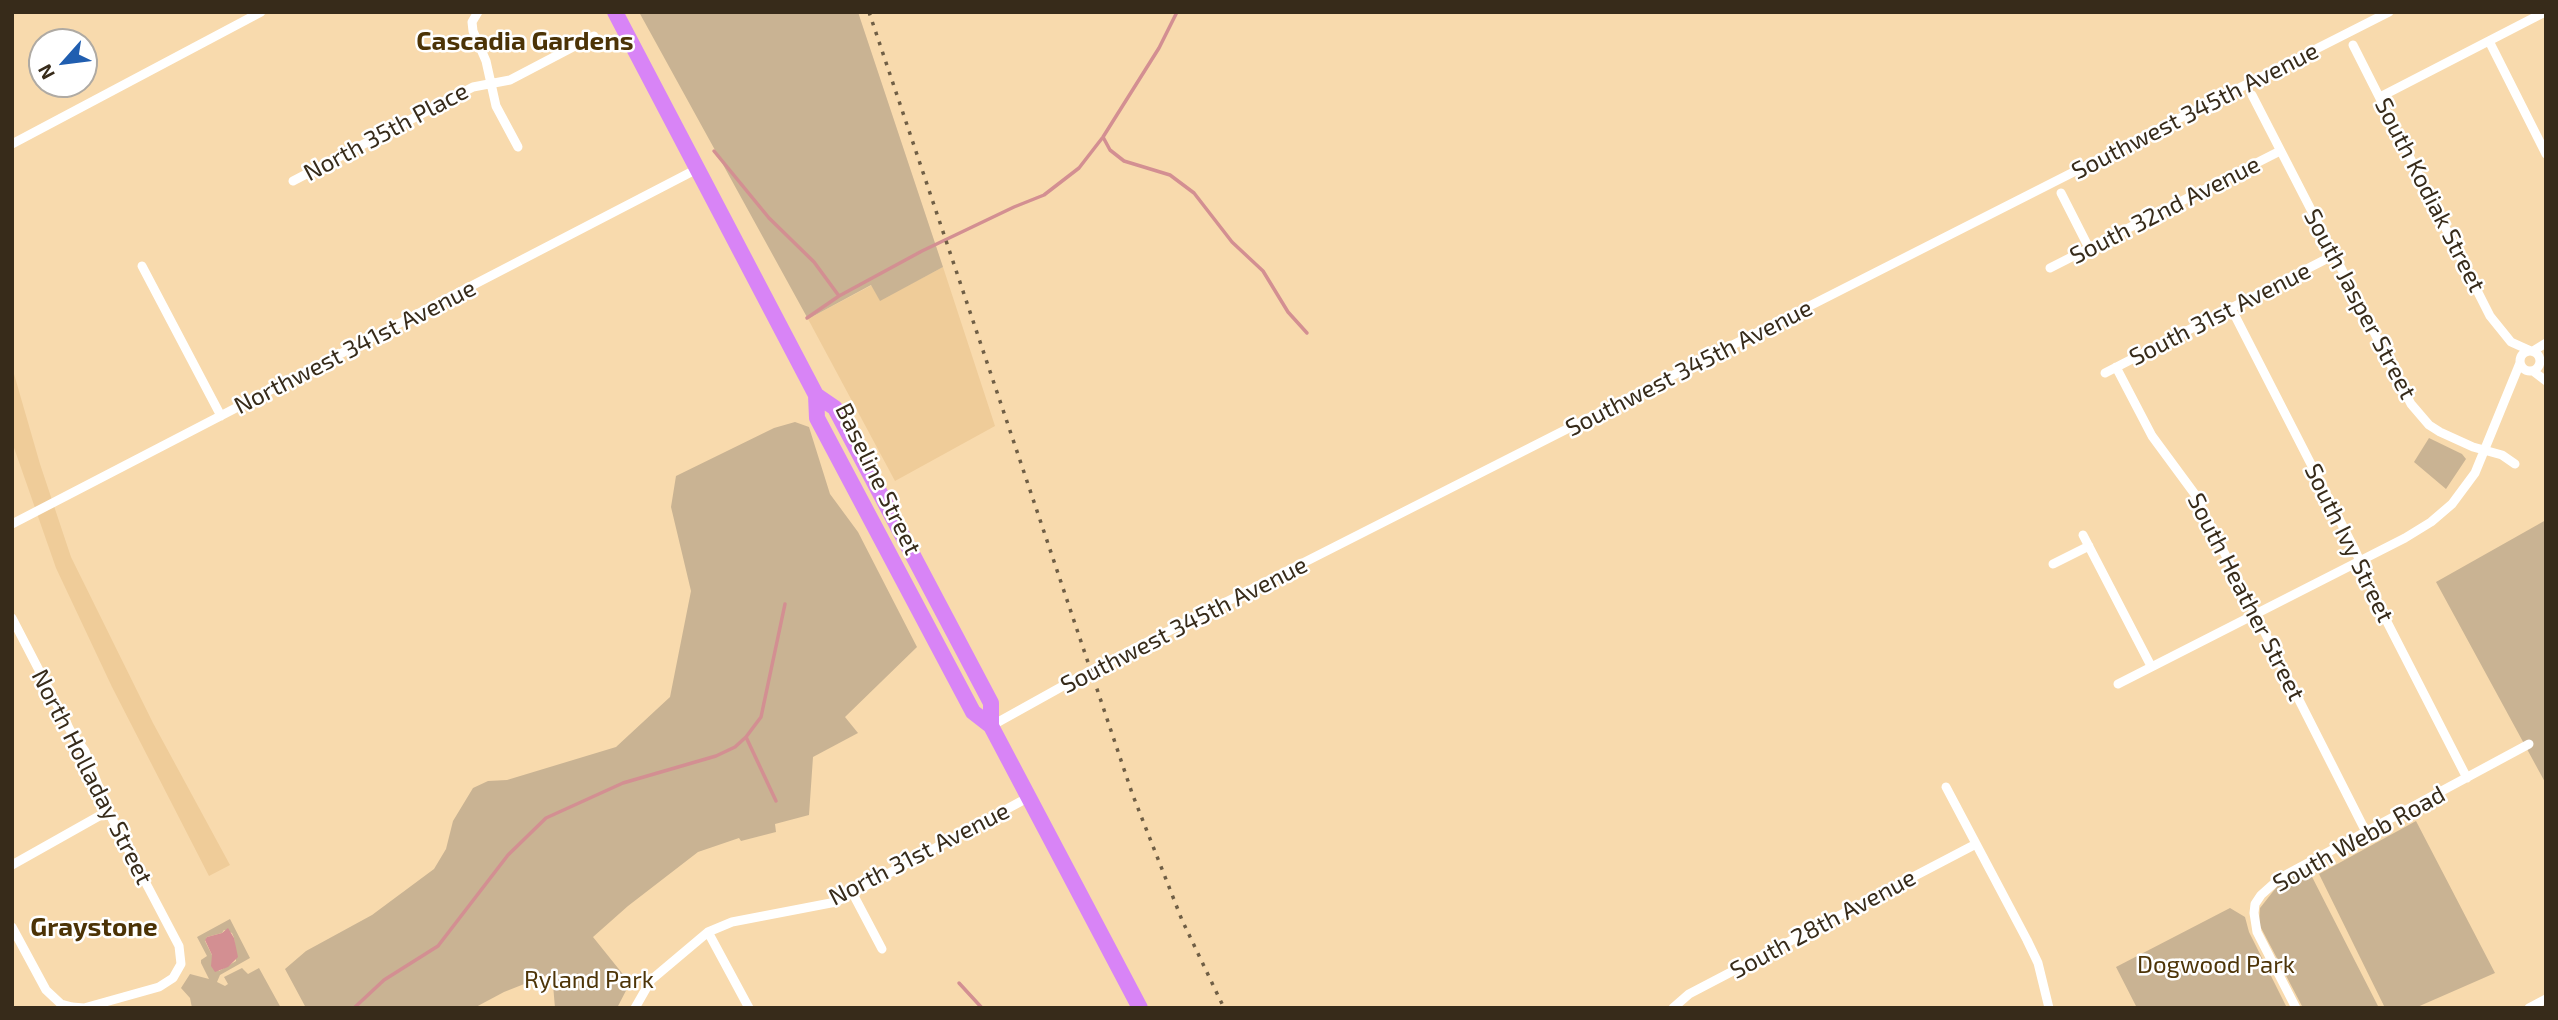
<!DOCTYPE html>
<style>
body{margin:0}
#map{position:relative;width:2558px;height:1020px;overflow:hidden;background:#f8daad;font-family:"Exo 2",sans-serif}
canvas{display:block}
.frame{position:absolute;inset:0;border:14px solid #372b1a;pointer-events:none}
.north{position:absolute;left:28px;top:28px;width:70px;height:70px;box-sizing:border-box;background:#fff;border:2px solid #afaaa3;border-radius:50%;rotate:242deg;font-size:19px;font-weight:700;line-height:28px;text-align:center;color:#372b1a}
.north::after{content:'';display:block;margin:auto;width:24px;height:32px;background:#205eb0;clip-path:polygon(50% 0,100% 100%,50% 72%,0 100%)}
</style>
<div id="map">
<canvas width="2558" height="1020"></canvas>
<div class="frame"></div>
<div class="north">N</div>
</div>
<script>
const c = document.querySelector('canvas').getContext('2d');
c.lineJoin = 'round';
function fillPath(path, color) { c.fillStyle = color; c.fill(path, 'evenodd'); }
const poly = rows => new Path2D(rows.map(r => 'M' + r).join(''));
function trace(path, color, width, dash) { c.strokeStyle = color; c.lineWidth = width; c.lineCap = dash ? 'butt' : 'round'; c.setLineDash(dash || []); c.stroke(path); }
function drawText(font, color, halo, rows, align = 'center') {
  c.font = font + ' "Exo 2",sans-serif'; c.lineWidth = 5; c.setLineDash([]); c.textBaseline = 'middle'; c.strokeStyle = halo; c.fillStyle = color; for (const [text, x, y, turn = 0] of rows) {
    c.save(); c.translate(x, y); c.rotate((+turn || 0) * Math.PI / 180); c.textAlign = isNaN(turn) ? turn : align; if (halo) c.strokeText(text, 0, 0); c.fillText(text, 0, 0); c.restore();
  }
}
fillPath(poly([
 [943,267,995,426,895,481,808,319,872,285,880,300],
 [12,367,40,464,71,557,153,723,230,865,209,876,112,687,56,568,12,442]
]), '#efcc99');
fillPath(poly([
 [639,12,858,12,943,267,880,301,871,285,808,319],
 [795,422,809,427,830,494,858,532,917,647,845,717,858,733,813,757,809,815,775,824,776,832,741,841,739,838,698,852,628,906,593,937,630,983,617,1008,555,1008,552,973,504,992,474,1008,306,1008,285,969,306,951,372,915,434,869,446,849,453,821,473,788,488,781,507,780,616,747,670,697,691,591,671,507,676,476,774,428],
 [2429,438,2462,454,2466,459,2446,489,2414,462],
 [2546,520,2546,784,2436,582],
 [2416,821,2495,973,2415,1008,2385,1008,2319,874],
 [2307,867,2379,1008,2303,1008,2259,924,2260,908,2279,884],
 [2230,908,2245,917,2249,932,2287,1008,2137,1008,2116,967],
 [230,919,250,958,220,975,217,982,225,986,228,984,224,977,242,968,248,974,259,968,281,1008,192,1008,190,998,181,988,190,974,209,979,201,963,201,960,207,956,197,937],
 [224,930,232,933,234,938,236,961,219,971,212,961,212,955,205,941,207,937,222,933]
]), '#c9b393');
fillPath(poly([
 [228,928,234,938,238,957,228,967,215,972,211,966,212,955,205,940,207,937,222,933]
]), '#d38f92');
trace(poly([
 [1103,137,1110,150,1124,161,1170,175,1194,193,1232,242,1263,271,1288,312,1307,333],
 [714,151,769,218,814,262,839,296],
 [807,318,839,296,922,251,1014,207,1044,195,1079,168,1103,137,1159,48,1177,12],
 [746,737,776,801],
 [959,983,982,1008],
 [354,1008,384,980,438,946,508,855,546,818,623,783,716,756,735,747,746,737,761,717,785,604]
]), '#d38f92', 3.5);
trace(poly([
 [478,12,472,22,473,31,486,61,496,106,518,147],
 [2489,41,2546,154],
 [2353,45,2490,316,2511,342,2531,351],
 [2252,95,2411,404,2429,425,2440,432,2473,447,2502,455,2515,464],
 [2380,97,2545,12],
 [12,144,261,12],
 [293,181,473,87,510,80,594,36],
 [2061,193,2089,248],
 [142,266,221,416],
 [2050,268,2280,151],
 [2231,308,2355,550,2383,614,2467,778],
 '2520 361a10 10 0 1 1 20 0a10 10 0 1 1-20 0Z',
 [2533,351,2546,343],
 [2116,367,2152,436,2194,493,2366,832],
 [2533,371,2546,381],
 [2105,373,2334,255],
 [12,524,697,169],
 [2083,535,2151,666],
 [2053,564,2089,546],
 [12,618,70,730,85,751,108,811,179,946,181,964,173,978,159,987,84,1008,72,1007,61,1004,46,990,12,927],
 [2118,684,2405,538,2431,522,2452,504,2475,473,2520,363],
 [991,726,1090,671,2389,12],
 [1946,787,2027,940,2038,963,2049,1008],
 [12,865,108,811],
 [853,894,882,949],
 [708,932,749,1008],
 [635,1008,651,980,708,932,732,922,836,902,1029,797],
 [1673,1008,1689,994,1976,844],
 [2296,1008,2257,932,2254,913,2255,904,2261,895,2280,878,2529,744],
 [2529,1008,2546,999]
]), '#fff', 9);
trace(poly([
 [615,12,816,395,817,418,973,712,991,726,1140,1008],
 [816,395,835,408,881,495,991,703,991,726]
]), '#d884f6', 16);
trace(poly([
 [869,12,1132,793,1182,920,1224,1008]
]), '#6f5e45', 3.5, [3.5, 7]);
drawText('24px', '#372b1a', '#fff', [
 ["Southwest 345th Avenue",2195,111,-27],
 ["North 35th Place",386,132,-28],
 ["South Kodiak Street",2430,195,63],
 ["South 32nd Avenue",2165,210,-27],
 ["South Jasper Street",2360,304,62],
 ["South 31st Avenue",2220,314,-27],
 ["Northwest 341st Avenue",355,347,-27],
 ["Southwest 345th Avenue",1689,368,-27],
 ["Baseline Street",878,479,64],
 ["South Ivy Street",2349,543,64],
 ["South Heather Street",2246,597,63],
 ["Southwest 345th Avenue",1184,625,-27],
 ["North Holladay Street",92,777,63],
 ["South Webb Road",2359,839,-29],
 ["North 31st Avenue",919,854,-27],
 ["South 28th Avenue",1823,924,-28]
]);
drawText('24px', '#4e3508', '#fff', [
 ["Dogwood Park",2216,965],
 ["Ryland Park",589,980]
]);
drawText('bold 26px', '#4c3306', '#fff', [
 ["Cascadia Gardens",525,41],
 ["Graystone",94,927]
]);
</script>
